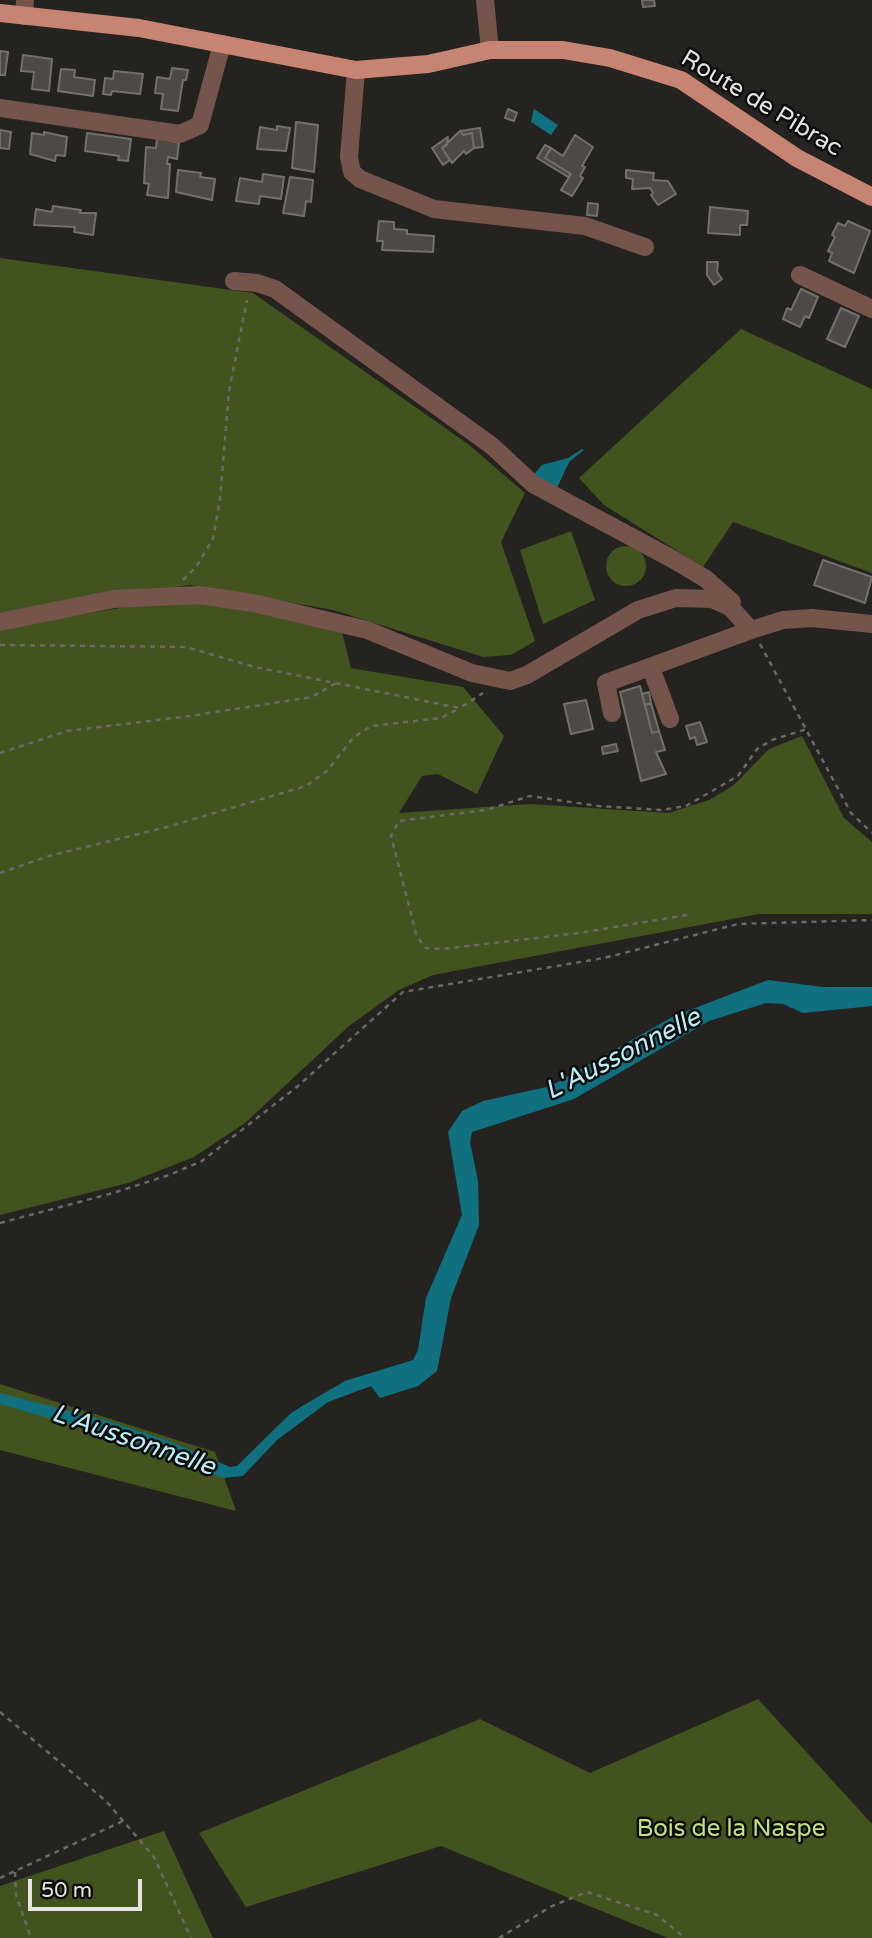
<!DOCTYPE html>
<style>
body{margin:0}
#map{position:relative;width:872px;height:1938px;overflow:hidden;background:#252320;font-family:"Varela Round",sans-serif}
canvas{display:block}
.scale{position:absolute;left:28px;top:1879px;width:114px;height:32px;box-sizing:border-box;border:4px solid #e5e4e1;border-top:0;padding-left:9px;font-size:21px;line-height:24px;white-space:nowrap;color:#e5e4e1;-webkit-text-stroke:5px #0d0c0b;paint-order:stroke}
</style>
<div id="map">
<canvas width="872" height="1938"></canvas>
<div class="scale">50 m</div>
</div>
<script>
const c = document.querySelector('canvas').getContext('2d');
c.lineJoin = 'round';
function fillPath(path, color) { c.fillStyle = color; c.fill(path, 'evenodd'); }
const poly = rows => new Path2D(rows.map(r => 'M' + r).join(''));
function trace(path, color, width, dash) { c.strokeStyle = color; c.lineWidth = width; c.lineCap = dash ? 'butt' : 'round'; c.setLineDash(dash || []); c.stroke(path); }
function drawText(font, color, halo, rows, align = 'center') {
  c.font = font + ' "Varela Round",sans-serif'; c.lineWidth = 5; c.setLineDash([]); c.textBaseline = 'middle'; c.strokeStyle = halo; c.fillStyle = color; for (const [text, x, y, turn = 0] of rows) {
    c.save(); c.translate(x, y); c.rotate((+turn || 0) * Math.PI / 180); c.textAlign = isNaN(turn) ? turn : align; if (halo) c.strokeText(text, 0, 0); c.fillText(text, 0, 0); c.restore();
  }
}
fillPath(poly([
 [0,258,253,293,468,444,525,493,501,542,535,641,511,655,483,657,333,610,190,585,0,613],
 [741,329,872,389,872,573,733,522,703,567,604,505,579,478],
 [571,531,595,600,543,624,520,550],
 '606 566a20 20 0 1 1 40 0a20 20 0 1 1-40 0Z',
 [191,596,342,632,351,668,463,687,504,736,477,794,438,774,422,776,399,813,530,804,669,813,709,800,734,785,769,749,802,736,844,818,872,842,872,914,759,914,433,975,399,990,349,1026,245,1123,194,1157,128,1183,0,1215,0,628],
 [0,1384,215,1452,236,1511,0,1450],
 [758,1699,872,1824,872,1938,668,1938,441,1846,246,1907,199,1833,480,1719,590,1773],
 [164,1831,213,1938,0,1938,0,1886]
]), '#42531e');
fillPath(poly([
 [534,109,558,125,551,135,531,122],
 [582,449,584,450,569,462,557,488,536,484,535,473,542,465,568,458],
 [768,980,823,987,872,987,872,1006,803,1013,783,1004,766,1003,709,1021,574,1099,472,1132,470,1142,478,1181,479,1225,451,1298,437,1371,418,1386,380,1398,371,1386,328,1402,277,1440,243,1476,223,1478,135,1443,0,1404,0,1393,105,1420,169,1441,230,1467,237,1466,291,1413,309,1402,345,1381,413,1360,418,1350,426,1298,462,1215,448,1132,462,1111,483,1101,551,1086,674,1016]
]), '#10707f');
const building = poly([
 [642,0,654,0,655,6,643,7,642,0],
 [0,51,8,52,5,75,0,75,0,51],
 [23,55,52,59,49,91,32,89,34,72,21,71,23,55],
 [172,68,188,70,186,80,183,80,178,111,161,109,163,94,155,93,157,77,170,79,172,68],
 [61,69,75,70,74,77,95,80,93,96,58,91,61,69],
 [114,71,143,74,140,94,112,91,111,95,103,94,105,78,113,79,114,71],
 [508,109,517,113,514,121,505,118,508,109],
 [296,122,318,125,314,172,292,168,296,122],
 [277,126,290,128,286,151,257,149,260,127,277,130,277,126],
 [480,128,483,147,474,148,472,133,463,135,460,131,480,128],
 [0,130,11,132,9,149,0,148,0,130],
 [460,131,463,135,472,133,474,148,466,154,464,151,452,163,442,148,460,131],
 [44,132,67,137,65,156,56,155,55,161,30,154,32,133,44,135,44,132],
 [87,133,131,139,128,161,118,160,119,156,85,151,87,133],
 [575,135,593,147,582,166,585,167,580,176,583,178,572,196,561,190,571,174,545,158,551,148,563,156,575,135],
 [157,137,179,143,177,159,168,157,167,164,170,164,168,198,147,195,149,184,144,183,146,147,156,148,157,137],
 [448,137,447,145,442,148,450,160,443,165,432,148,448,137],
 [545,145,551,148,545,158,571,174,568,177,537,158,545,145],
 [178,170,201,173,200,177,215,179,212,200,176,192,178,170],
 [626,170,654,173,653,180,668,181,676,194,658,205,651,195,653,193,650,188,632,189,633,179,626,178,626,170],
 [263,174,284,177,281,199,260,196,259,204,236,201,240,178,262,182,263,174],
 [290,177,313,180,311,202,306,201,304,216,283,213,290,177],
 [588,203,598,204,597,216,587,215,588,203],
 [53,206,81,210,80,213,96,213,93,235,74,232,75,227,34,225,36,209,52,212,53,206],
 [710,207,748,211,747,225,740,225,740,235,708,233,710,207],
 [379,221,394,222,394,229,407,230,407,234,434,236,433,252,382,250,383,241,377,241,379,221],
 [848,221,870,231,854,273,829,261,832,253,828,251,835,237,832,235,838,223,845,226,848,221],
 [707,262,718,262,717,272,722,279,714,285,707,275,707,262],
 [801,289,818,297,809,318,805,316,800,327,783,319,787,308,791,310,801,289],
 [841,308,859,316,845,347,827,339,841,308],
 [823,560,872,577,865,603,814,585,823,560],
 [640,686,652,733,659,731,665,750,656,752,666,774,641,781,620,692,640,686],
 [649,692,651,703,645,705,642,694,649,692],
 [586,700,593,729,571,734,564,704,586,700],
 [651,703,659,731,652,733,645,705,651,703],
 [700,722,707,742,697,745,695,737,690,739,686,726,700,722],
 [616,744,618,751,603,754,602,747,616,744]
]);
fillPath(building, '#4c4946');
trace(building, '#736f6b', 2);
trace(poly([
 [183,580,196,567,213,539,220,499,229,391,247,300],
 [760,644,851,813,872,833],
 [0,645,186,647,255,667,460,708,483,693],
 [0,753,67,731,190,716,312,697,336,683],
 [0,873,49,856,167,827,306,786,327,771,353,738,371,726,441,718,458,709],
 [687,915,579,933,442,949,426,948,417,937,391,836,399,821,486,810,530,796,598,806,661,810,686,806,738,776,757,749,772,740,807,729],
 [0,1223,113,1193,169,1175,202,1161,298,1086,403,992,604,958,738,924,872,920],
 [0,1712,106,1801,154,1857,191,1938],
 [15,1872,16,1895,31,1938],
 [0,1878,123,1821],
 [499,1938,552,1906,587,1892,657,1915,685,1938]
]), '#6a6865', 2.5, [5, 5]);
trace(poly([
 [485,0,490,50],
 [24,16,25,0],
 [356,70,349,157,352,172,360,179,434,209,585,226,645,247],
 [0,108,180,134,200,125,222,44],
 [800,275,872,309],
 [234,281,257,283,275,289,492,446,533,484,676,561,706,579,732,602],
 [0,622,114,599,199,595,253,603,367,630,472,673,510,681,527,675,638,610,676,598,712,599,730,607,751,630],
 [651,668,670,719],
 [612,713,606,683,751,630,783,620,812,618,872,624]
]), '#75544b', 18);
trace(poly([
 [0,13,139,28,356,70,428,64,490,50,563,50,610,58,681,80,797,158,872,197]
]), '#c88472', 18);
drawText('24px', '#e5e4e1', '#0d0c0b', [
 ["Route de Pibrac",761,104,31]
]);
drawText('24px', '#c0e27c', '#0d0c0b', [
 ["Bois de la Naspe",731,1830]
]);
drawText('italic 26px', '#baedf7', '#0d0c0b', [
 ["L'Aussonnelle",623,1055,-27],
 ["L'Aussonnelle",133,1441,19]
]);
</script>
